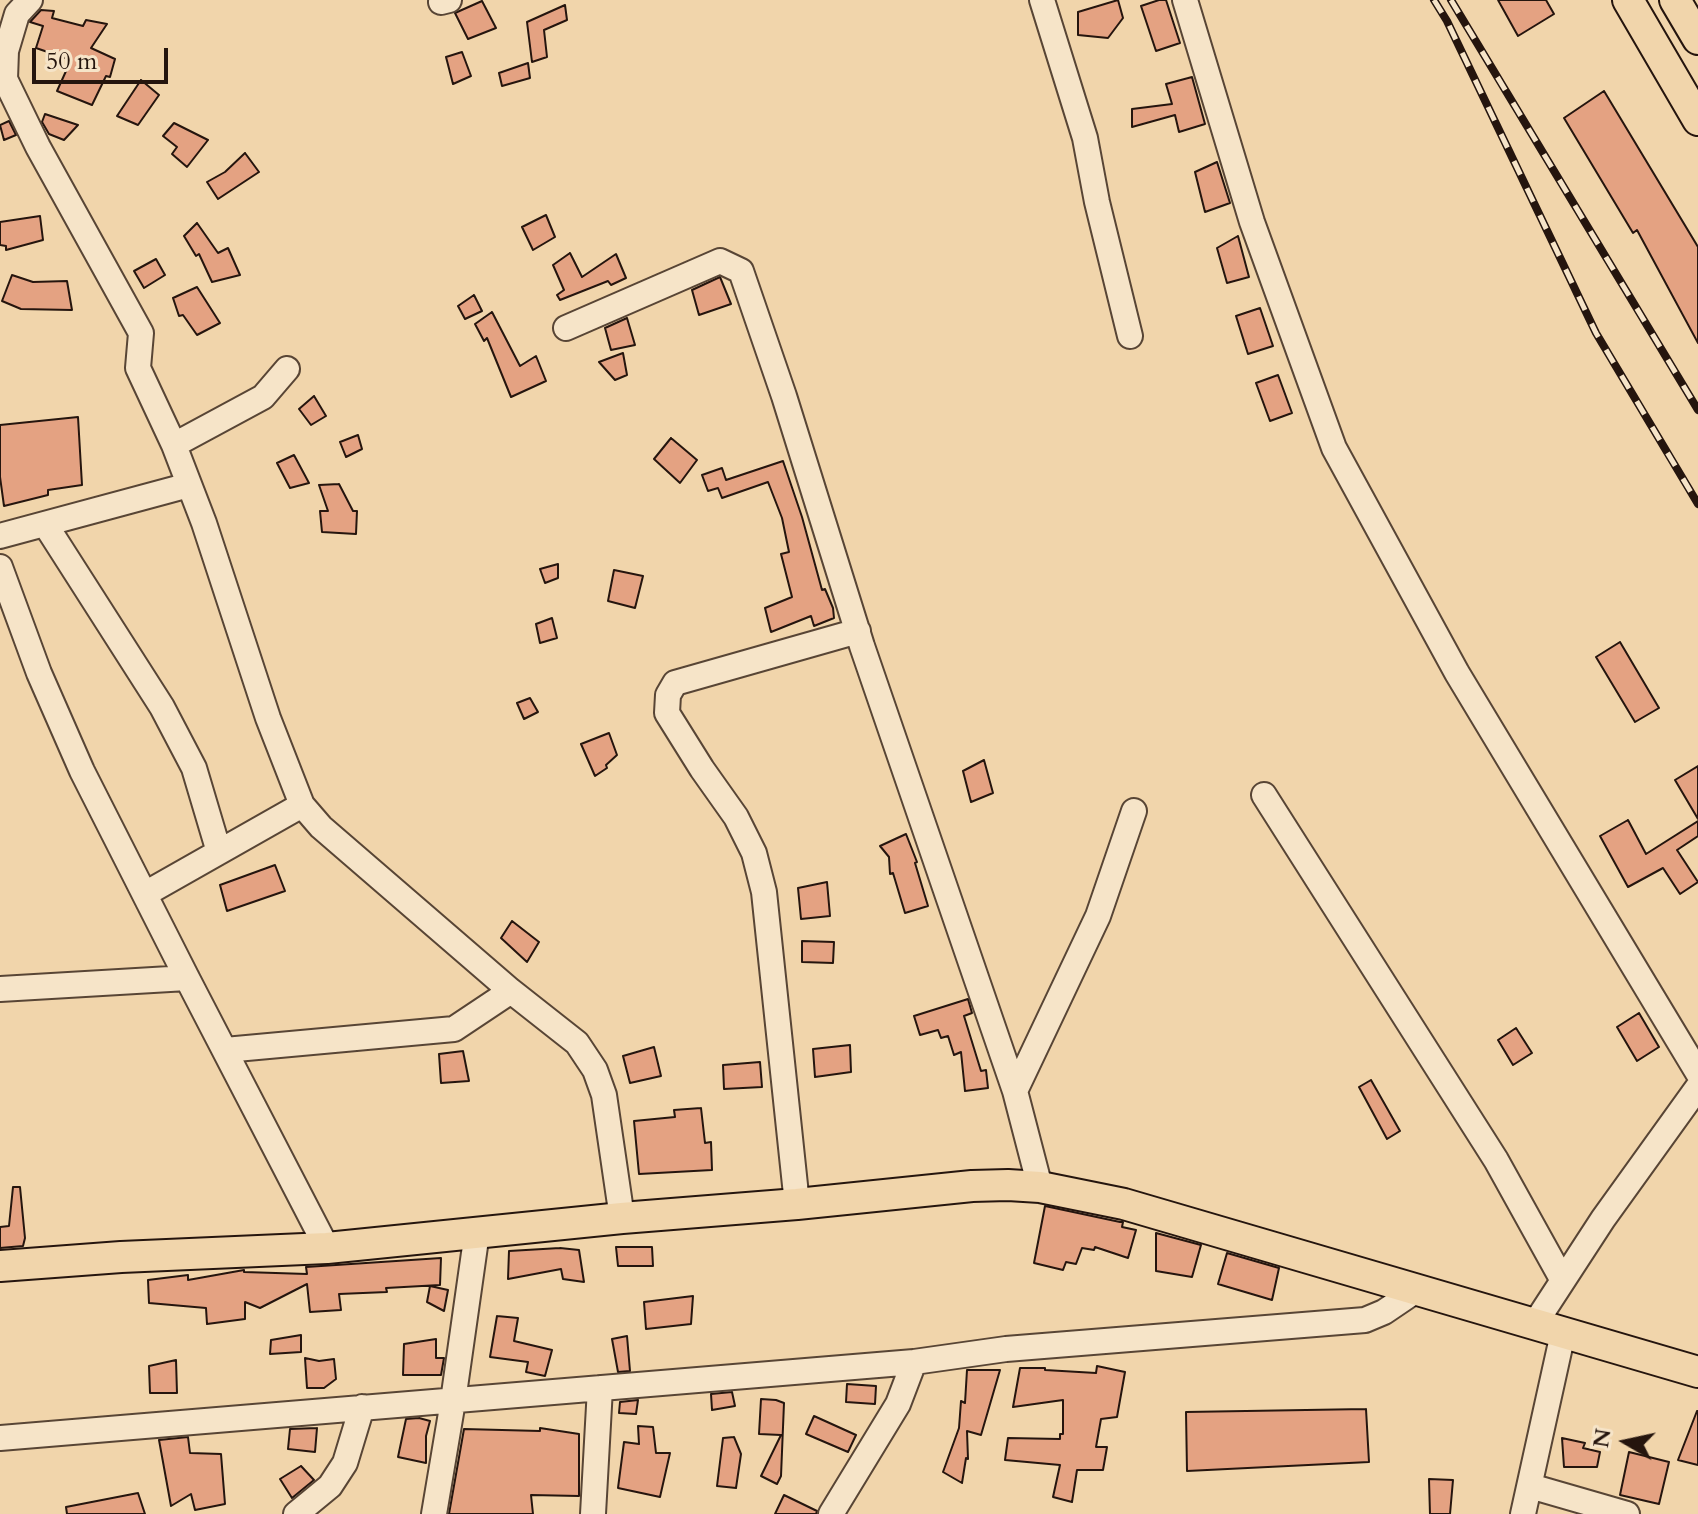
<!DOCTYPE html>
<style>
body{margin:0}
#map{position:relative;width:1698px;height:1514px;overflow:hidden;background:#f1d5ab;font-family:Cardo,serif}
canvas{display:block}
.north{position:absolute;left:1586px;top:1402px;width:80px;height:80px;-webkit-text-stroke:6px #f6e4c8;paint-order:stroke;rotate:279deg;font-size:22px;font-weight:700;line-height:32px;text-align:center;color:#25150e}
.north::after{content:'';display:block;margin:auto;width:28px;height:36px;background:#25150e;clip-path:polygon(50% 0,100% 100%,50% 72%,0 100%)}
.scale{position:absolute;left:32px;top:48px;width:136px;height:36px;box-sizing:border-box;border:4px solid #25150e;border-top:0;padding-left:10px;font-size:24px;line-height:28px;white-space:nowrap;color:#25150e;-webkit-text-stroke:6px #f6e4c8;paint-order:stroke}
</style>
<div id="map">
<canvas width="1698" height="1514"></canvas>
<div class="north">N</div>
<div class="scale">50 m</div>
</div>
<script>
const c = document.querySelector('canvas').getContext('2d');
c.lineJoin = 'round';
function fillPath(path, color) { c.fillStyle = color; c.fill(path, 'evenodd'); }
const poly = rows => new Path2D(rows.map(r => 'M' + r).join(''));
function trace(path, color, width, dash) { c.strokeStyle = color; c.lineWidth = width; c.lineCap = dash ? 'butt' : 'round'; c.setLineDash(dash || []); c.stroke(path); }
const building = poly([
 [1118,0,1123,18,1108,38,1078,35,1078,12,1118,0],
 [1159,0,1166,0,1180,43,1156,51,1141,6,1159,0],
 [1498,0,1546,0,1554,14,1518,36,1498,0],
 [482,1,496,28,468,39,455,13,482,1],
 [565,5,567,20,544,30,547,57,532,62,527,22,565,5],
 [41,10,54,11,52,18,83,26,86,20,107,24,91,48,115,59,110,77,106,76,92,105,57,91,71,60,36,48,43,26,30,22,41,10],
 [462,52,471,76,453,84,446,57,462,52],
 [528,63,530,78,502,86,499,73,528,63],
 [1192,77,1205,124,1179,132,1175,115,1132,127,1132,109,1172,104,1166,84,1192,77],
 [141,80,159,95,138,125,117,116,141,80],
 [1604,91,1698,247,1698,343,1637,230,1633,233,1564,118,1604,91],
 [45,114,78,125,64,140,49,134,42,122,45,114],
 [9,121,16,135,4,140,0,125,9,121],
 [174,123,208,140,187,167,172,154,177,147,163,136,174,123],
 [245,153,259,172,218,199,207,182,225,172,245,153],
 [1217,162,1230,203,1205,212,1195,172,1217,162],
 [546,215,555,237,533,250,522,227,546,215],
 [40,216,43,240,6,250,6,246,0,245,0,222,40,216],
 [197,223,218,253,228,248,240,275,212,282,199,254,196,256,184,236,197,223],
 [1238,236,1249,277,1227,283,1217,248,1238,236],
 [570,253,582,277,616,254,626,278,611,285,608,281,560,300,557,295,564,290,553,265,570,253],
 [156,259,165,275,144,288,134,271,156,259],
 [12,275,33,282,67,281,72,310,21,309,2,301,12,275],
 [720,277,731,304,699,315,692,290,720,277],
 [197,287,220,323,197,335,183,315,179,316,173,298,197,287],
 [474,295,482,311,465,319,458,306,474,295],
 [1260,308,1273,346,1248,354,1236,316,1260,308],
 [492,312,520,366,536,356,546,381,511,397,487,338,484,341,475,324,492,312],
 [627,318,635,345,611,350,605,328,627,318],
 [623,353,627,375,615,380,599,362,623,353],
 [1278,375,1292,413,1270,421,1256,383,1278,375],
 [314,396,326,416,311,425,299,409,314,396],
 [78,417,82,485,48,490,48,495,4,506,0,477,0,425,78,417],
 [358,435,362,449,346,457,340,442,358,435],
 [671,438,697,460,680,483,654,459,671,438],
 [294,455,309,483,290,488,277,463,294,455],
 [783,461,802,517,822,590,825,589,833,608,834,618,814,626,811,616,771,632,765,608,792,597,781,554,789,552,782,518,768,482,722,498,718,488,708,491,702,475,722,468,726,480,783,461],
 [339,484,353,511,357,511,356,534,322,532,320,511,328,511,319,485,339,484],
 [558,564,558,578,545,583,540,569,558,564],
 [614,570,643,576,635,608,608,601,614,570],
 [552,618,557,638,540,643,536,624,552,618],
 [1620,642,1659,708,1635,722,1596,657,1620,642],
 [530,698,538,712,524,719,517,703,530,698],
 [609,733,617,755,606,765,607,768,595,776,581,744,609,733],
 [984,760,993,793,971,802,963,771,984,760],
 [1698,766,1698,819,1675,780,1698,766],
 [1628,820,1646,854,1698,821,1698,836,1677,850,1698,882,1680,894,1663,868,1628,887,1600,836,1628,820],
 [906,834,917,862,915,863,928,906,905,913,893,873,890,874,889,857,880,846,906,834],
 [275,865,285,891,227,911,220,885,275,865],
 [827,882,830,916,801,919,798,888,827,882],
 [512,921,539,942,527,962,501,938,512,921],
 [802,941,834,942,833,963,802,962,802,941],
 [968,999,972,1013,964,1016,981,1071,986,1070,988,1088,965,1091,961,1052,954,1055,948,1036,941,1038,938,1030,920,1035,914,1016,968,999],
 [1639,1013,1659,1047,1637,1061,1617,1027,1639,1013],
 [1516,1028,1532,1053,1513,1065,1498,1040,1516,1028],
 [850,1045,851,1072,815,1077,813,1049,850,1045],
 [654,1047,661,1076,630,1083,623,1056,654,1047],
 [463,1051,469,1081,441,1083,439,1054,463,1051],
 [760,1062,762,1087,724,1089,723,1065,760,1062],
 [1371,1080,1400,1131,1387,1139,1359,1087,1371,1080],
 [701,1108,705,1143,711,1142,712,1170,639,1174,634,1121,675,1117,674,1110,701,1108],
 [13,1187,20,1187,25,1238,23,1246,0,1248,0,1227,9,1226,13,1187],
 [1045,1206,1120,1222,1123,1222,1122,1227,1136,1230,1128,1258,1095,1247,1094,1250,1082,1248,1076,1264,1066,1262,1063,1270,1034,1263,1045,1206],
 [1156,1233,1201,1245,1192,1277,1156,1271,1156,1233],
 [616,1247,652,1247,653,1266,618,1266,616,1247],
 [560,1248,579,1250,584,1282,563,1279,561,1269,508,1279,509,1251,560,1248],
 [1227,1253,1279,1268,1272,1300,1218,1284,1227,1253],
 [441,1258,440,1285,386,1288,387,1292,339,1294,341,1310,310,1312,307,1284,260,1308,245,1302,245,1319,207,1324,206,1308,149,1303,148,1280,188,1275,188,1280,244,1270,244,1272,307,1274,306,1267,441,1258],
 [430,1286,448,1290,444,1311,427,1302,430,1286],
 [693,1296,691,1324,646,1329,644,1302,693,1296],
 [497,1316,518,1318,514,1341,552,1350,545,1376,526,1372,528,1362,490,1357,497,1316],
 [301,1335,301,1352,270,1354,271,1340,301,1335],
 [627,1336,630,1371,618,1372,612,1339,627,1336],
 [436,1339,436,1358,444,1358,441,1375,403,1375,404,1344,436,1339],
 [305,1358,319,1361,334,1359,336,1379,324,1388,307,1388,305,1358],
 [176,1360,177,1393,150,1393,149,1366,176,1360],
 [1097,1366,1125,1372,1117,1417,1101,1419,1096,1447,1107,1447,1103,1470,1077,1470,1072,1502,1053,1497,1060,1465,1005,1460,1008,1438,1060,1439,1060,1434,1063,1434,1063,1400,1013,1407,1020,1368,1045,1368,1045,1370,1096,1373,1097,1366],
 [967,1370,1000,1370,981,1435,967,1431,968,1459,966,1458,962,1483,943,1472,959,1428,961,1401,965,1403,967,1370],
 [847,1384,876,1386,875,1404,846,1402,847,1384],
 [732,1392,735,1406,712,1410,711,1394,732,1392],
 [761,1399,776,1400,784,1403,781,1476,777,1484,761,1476,781,1435,759,1434,761,1399],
 [638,1400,636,1414,619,1413,620,1402,638,1400],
 [1366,1409,1369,1462,1187,1471,1186,1412,1366,1409],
 [1697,1411,1698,1411,1698,1465,1678,1460,1697,1411],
 [814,1416,856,1435,848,1452,806,1434,814,1416],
 [419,1418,430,1421,426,1436,426,1463,398,1457,406,1419,419,1418],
 [638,1426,653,1427,656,1453,670,1453,660,1497,618,1488,624,1442,639,1444,638,1426],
 [317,1428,315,1452,288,1449,290,1429,317,1428],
 [540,1428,579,1434,579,1496,531,1495,533,1514,449,1514,464,1429,540,1431,540,1428],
 [188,1437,190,1453,221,1454,225,1504,195,1510,191,1494,171,1506,159,1440,188,1437],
 [734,1437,741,1454,736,1488,717,1486,723,1438,734,1437],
 [1562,1438,1585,1443,1583,1448,1600,1452,1597,1467,1564,1467,1562,1438],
 [1629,1452,1669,1462,1659,1504,1620,1495,1629,1452],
 [301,1466,314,1480,292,1498,280,1479,301,1466],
 [1429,1479,1453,1480,1450,1514,1430,1514,1429,1479],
 [138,1493,145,1514,67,1514,66,1507,138,1493],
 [784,1495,817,1511,816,1514,775,1514,784,1495]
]);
fillPath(building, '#e4a282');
trace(building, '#25150e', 2);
const minor = poly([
 [30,0,17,14,6,51,5,79,38,147,141,333,138,368,174,445,204,523,268,718,302,805,321,827,511,991,577,1043,595,1070,604,1095,622,1218],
 [1042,0,1085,138,1097,202,1130,336],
 [1185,0,1252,222,1334,448,1457,673,1698,1073],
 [441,2,449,0],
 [566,328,720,261,741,271,784,396,862,646,1015,1091,1040,1187],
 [174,445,263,397,287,369],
 [45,524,162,707,194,768,219,852],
 [0,536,189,485],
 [0,567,39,673,82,771,187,978,327,1248],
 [1264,795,1496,1160,1562,1279],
 [145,894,302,805],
 [0,989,187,978],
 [225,1050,454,1029,511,991],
 [1015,1091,1098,916,1134,811],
 [797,1204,764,892,754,853,736,817,702,769,667,713,668,695,675,683,858,631],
 [1534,1325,1603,1219,1698,1087],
 [0,1438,914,1362,1006,1349,1365,1320,1384,1312,1418,1289],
 [1530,1486,1627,1514],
 [296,1514,330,1486,345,1463,362,1407],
 [434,1514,453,1401,477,1232],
 [593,1514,600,1388],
 [831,1514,898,1404,914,1362],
 [1523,1514,1563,1333]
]);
const major = poly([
 [1628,0,1698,120],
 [1675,0,1698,39],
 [0,1266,121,1257,327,1248,622,1218,797,1204,972,1186,1008,1185,1040,1187,1124,1204,1698,1372]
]);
trace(minor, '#584535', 28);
trace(major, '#25150e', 34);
trace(minor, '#f6e4c8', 24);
trace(major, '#f1d5ab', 30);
const rail = poly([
 [1434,0,1447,21,1596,333,1698,504],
 [1451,0,1698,410]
]);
trace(rail, '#25150e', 8);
trace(rail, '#f6e4c8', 5, [15]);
</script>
